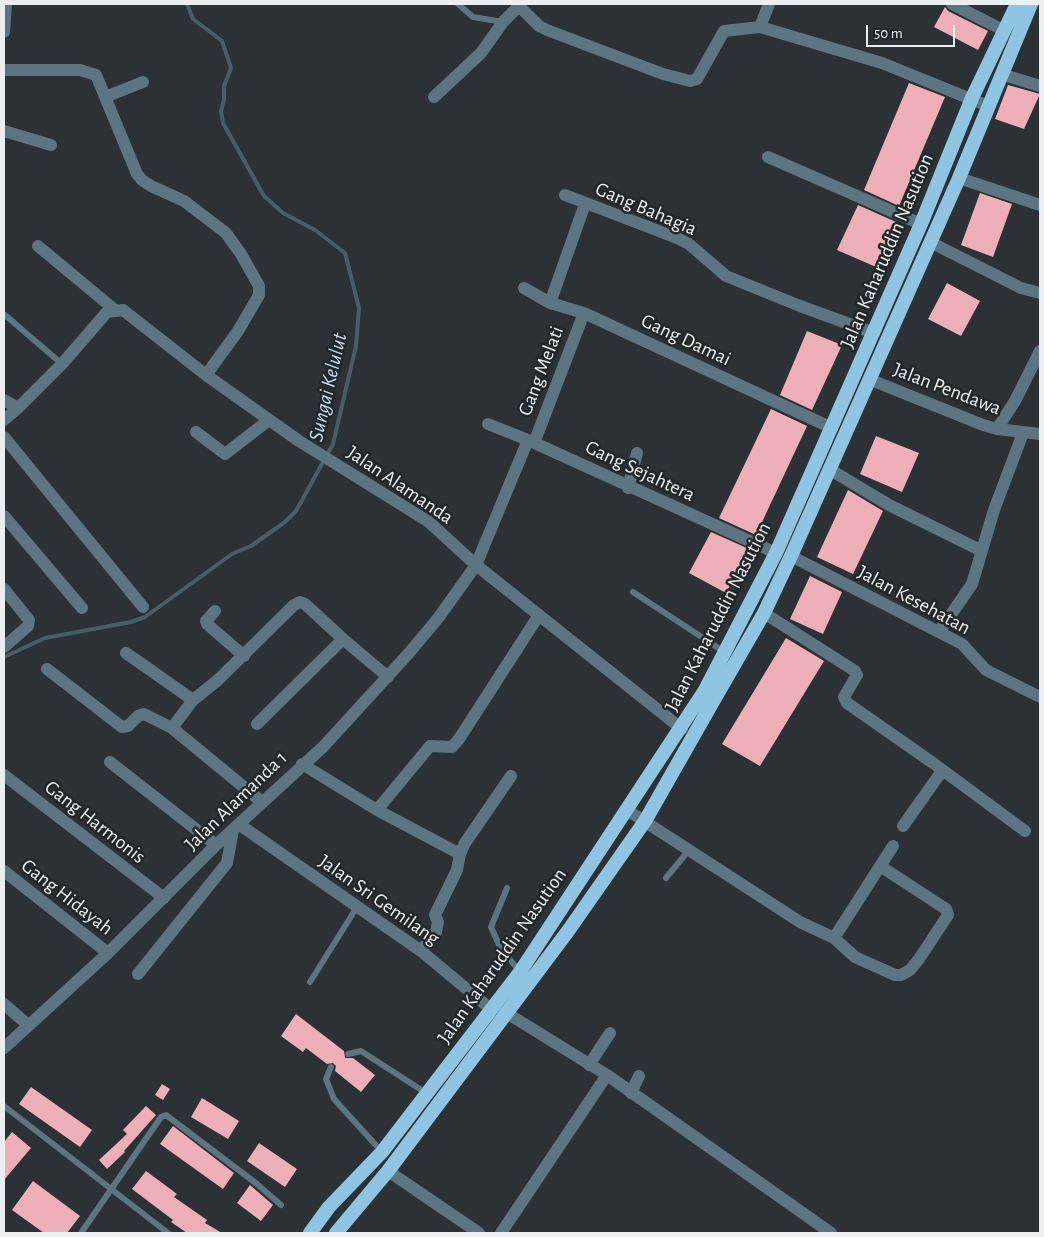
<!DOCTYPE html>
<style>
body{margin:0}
#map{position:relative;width:1044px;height:1237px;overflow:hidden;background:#2b3134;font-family:"Alegreya Sans",sans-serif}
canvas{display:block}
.frame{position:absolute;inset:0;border:5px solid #eceff1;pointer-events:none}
.scale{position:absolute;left:866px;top:25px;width:89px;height:22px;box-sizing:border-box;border:2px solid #eceff1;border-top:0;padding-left:6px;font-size:15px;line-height:18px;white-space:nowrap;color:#eceff1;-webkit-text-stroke:4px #22272a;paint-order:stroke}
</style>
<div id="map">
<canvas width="1044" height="1237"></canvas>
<div class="frame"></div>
<div class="scale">50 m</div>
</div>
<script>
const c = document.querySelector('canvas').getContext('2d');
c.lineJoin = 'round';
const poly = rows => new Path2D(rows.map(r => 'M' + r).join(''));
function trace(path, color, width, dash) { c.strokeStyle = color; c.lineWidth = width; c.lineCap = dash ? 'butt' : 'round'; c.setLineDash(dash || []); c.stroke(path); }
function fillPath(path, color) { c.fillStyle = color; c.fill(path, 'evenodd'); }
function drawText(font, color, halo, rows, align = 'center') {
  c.font = font + ' "Alegreya Sans",sans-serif'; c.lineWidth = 5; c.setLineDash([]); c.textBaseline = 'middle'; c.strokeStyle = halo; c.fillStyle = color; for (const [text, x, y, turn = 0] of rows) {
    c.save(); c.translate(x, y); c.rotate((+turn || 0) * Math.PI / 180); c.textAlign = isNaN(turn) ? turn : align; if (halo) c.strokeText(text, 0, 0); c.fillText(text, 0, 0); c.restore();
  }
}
trace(poly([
 [4,657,45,638,131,622,145,617,232,554,251,546,285,522,296,511,333,444,356,346,359,308,345,253,315,230,283,213,264,196,223,123,221,111,224,100,224,86,231,68,222,41,193,19,187,4]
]), '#475d67', 4);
fillPath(poly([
 [945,7,948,11,988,31,978,50,934,27],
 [909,83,945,97,899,206,864,190],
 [1008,85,1040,94,1024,129,995,119],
 [980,193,1012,204,993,257,961,245],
 [858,205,896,222,876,267,837,250],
 [947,283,980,301,961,336,928,319],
 [807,331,842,345,812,410,780,395],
 [771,409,807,426,756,535,719,518],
 [876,436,919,453,902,492,860,474],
 [848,490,883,511,853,574,817,557],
 [711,532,749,549,726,593,689,573],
 [810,576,842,592,823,634,790,619],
 [786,638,824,661,760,766,722,744],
 [296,1014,344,1051,345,1058,353,1058,375,1075,361,1092,335,1071,336,1066,333,1063,327,1064,306,1048,303,1052,281,1036],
 [162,1084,170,1089,163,1100,155,1095],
 [31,1087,92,1130,80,1147,19,1104],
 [202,1098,239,1121,228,1139,191,1117],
 [146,1106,156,1115,124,1151,125,1152,107,1169,99,1160,127,1134,123,1130],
 [173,1126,234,1173,223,1189,160,1144],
 [12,1132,31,1148,4,1180,4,1142],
 [259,1143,297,1169,285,1187,247,1161],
 [146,1171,177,1194,174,1197,207,1220,205,1223,222,1233,187,1233,171,1222,173,1220,132,1189],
 [33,1181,80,1216,67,1233,44,1233,12,1210],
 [250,1185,273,1205,261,1221,237,1203]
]), '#efafb9');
trace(poly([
 [458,4,473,17,503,22],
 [5,315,62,364],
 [633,592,726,653],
 [666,878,689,850],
 [507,888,491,927,500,947,520,972],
 [310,982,357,907],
 [348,1054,361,1051,426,1093],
 [331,1067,326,1079,334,1099,382,1152],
 [4,1106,168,1233],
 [81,1233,161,1117,166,1115,257,1184,281,1205]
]), '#5d7481', 6);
trace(poly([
 [952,4,1005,31],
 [520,7,539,26,547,30,663,74,690,81,697,79,724,31,760,27,882,63,988,106],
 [760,27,769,4],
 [4,70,80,70,96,75,137,174,142,180,151,186,184,201,226,233,241,254,259,286,259,295,238,331,206,375],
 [1001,74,1040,86],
 [105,97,143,82],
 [434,97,481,53,503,22,521,4],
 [4,131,51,145],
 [768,157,921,224],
 [959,178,1040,205],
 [565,195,677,238,689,244,726,276,800,306,874,333],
 [930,242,1021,288,1040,293],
 [38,246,115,310],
 [524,288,550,303,584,313,832,428],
 [550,303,585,204],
 [871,380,983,425,997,429,1040,434],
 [4,420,18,408],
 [488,424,528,440,776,553],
 [997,429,1015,401,1040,351],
 [196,432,225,454,269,420],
 [4,437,143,607],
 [534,443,584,313],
 [829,469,889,505,982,551],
 [628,488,637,453],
 [4,516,82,608],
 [791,556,962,644,986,670,1040,697],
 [4,589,29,620,28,626,4,647],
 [215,611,206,621,207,624,244,656],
 [764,613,855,671,857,675,844,697,847,703,933,763,1025,831],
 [939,632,972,584,994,510,1023,433],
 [126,653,193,700],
 [47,669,122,727,128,726,138,716,144,714,172,728,262,802],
 [257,724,343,639],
 [172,728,193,700,218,680,294,605,300,602,305,604,343,639,388,677],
 [110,762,216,845],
 [302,764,377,810,460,854],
 [4,775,164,898],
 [377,810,430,746,452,747,459,739,539,615],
 [627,810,800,922,834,938,855,957,895,975,901,975,910,970,919,959,948,915,946,909,880,866],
 [240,825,421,951,492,1010],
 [903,826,942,771],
 [4,871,108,953],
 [834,938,893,846],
 [421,951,436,932,438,922,435,915,457,870,460,854,465,843,511,776],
 [138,974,227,863,233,830],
 [4,1004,28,1025],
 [505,1012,607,1075,831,1233],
 [4,1048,108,953,216,845,323,747,409,653,439,617,476,565,528,440],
 [589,1065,610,1033],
 [631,1093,639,1076],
 [388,1171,479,1233],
 [501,1233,607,1075]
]), '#5d7481', 12);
trace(poly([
 [4,32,6,4],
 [4,400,18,408,62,364,107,312,123,310,206,375,299,441,429,522,476,565,682,729]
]), '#5d7481', 12);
trace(poly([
 [310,1233,329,1207,382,1152,520,972,705,690,776,553,921,224,972,98,1017,4],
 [336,1233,388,1171,568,931,645,821,715,698,764,613,791,556,959,178,1031,4]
]), '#8fc4e2', 14);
drawText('20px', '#eceff1', '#22272a', [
 ["Gang Bahagia",646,209,23],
 ["Jalan Kaharuddin Nasution",887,251,-67],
 ["Gang Damai",686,340,25],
 ["Gang Melati",541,371,-69],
 ["Jalan Pendawa",947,389,21],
 ["Gang Sejahtera",640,471,25],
 ["Jalan Alamanda",400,485,34],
 ["Jalan Kesehatan",914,600,28],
 ["Jalan Kaharuddin Nasution",718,617,-63],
 ["Jalan Alamanda 1",236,801,-44],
 ["Gang Harmonis",95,822,38],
 ["Gang Hidayah",67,897,38],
 ["Jalan Sri Gemilang",379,900,35],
 ["Jalan Kaharuddin Nasution",502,956,-55]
]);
drawText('italic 21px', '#c2e2f4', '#22272a', [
 ["Sungai Kelulut",328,387,-77]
]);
</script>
